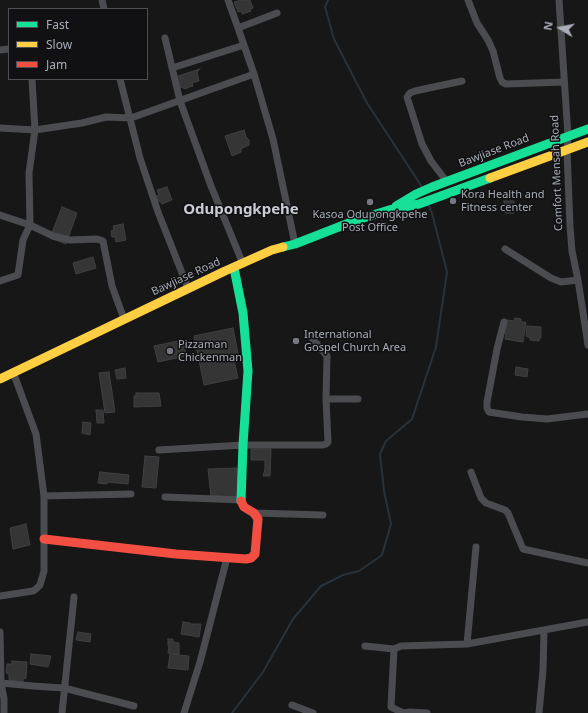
<!DOCTYPE html>
<style>
body{margin:0}
#map{position:relative;width:588px;height:713px;overflow:hidden;background:#171717;font-family:"Noto Sans",sans-serif}
canvas{display:block}
.legend{position:absolute;left:8px;top:8px;width:140px;height:72px;box-sizing:border-box;background:#111113;border:1px solid #4d4f55;margin:0;padding:5px 7px;list-style:none;font-size:12px;color:#a8adb8}
.legend li{display:flex;align-items:center;gap:8px;height:20px}
.legend b{width:20px;border:1px solid #4d4f55}
.north{position:absolute;left:540px;top:8px;width:40px;height:40px;-webkit-text-stroke:3px #111113;paint-order:stroke;rotate:280deg;font-size:11px;font-weight:700;line-height:16px;text-align:center;color:#a8adb8}
.north::after{content:'';display:block;margin:auto;width:14px;height:18px;background:#a8adb8;clip-path:polygon(50% 0,100% 100%,50% 72%,0 100%)}
</style>
<div id="map">
<canvas width="588" height="713"></canvas>
<ul class="legend">
<li><b style="height:5px;background:#16e098"></b>Fast</li>
<li><b style="height:5px;background:#ffcf43"></b>Slow</li>
<li><b style="height:5px;background:#f24e42"></b>Jam</li>
</ul>
<div class="north">N</div>
</div>
<script>
const c = document.querySelector('canvas').getContext('2d');
c.lineJoin = 'round';
const poly = rows => new Path2D(rows.map(r => 'M' + r).join(''));
function trace(path, color, width, dash) { c.strokeStyle = color; c.lineWidth = width; c.lineCap = dash ? 'butt' : 'round'; c.setLineDash(dash || []); c.stroke(path); }
function fillPath(path, color) { c.fillStyle = color; c.fill(path, 'evenodd'); }
function drawText(font, color, halo, rows, align = 'center') {
  c.font = font + ' "Noto Sans",sans-serif'; c.lineWidth = 3; c.setLineDash([]); c.textBaseline = 'middle'; c.strokeStyle = halo; c.fillStyle = color; for (const [text, x, y, turn = 0] of rows) {
    c.save(); c.translate(x, y); c.rotate((+turn || 0) * Math.PI / 180); c.textAlign = isNaN(turn) ? turn : align; if (halo) c.strokeText(text, 0, 0); c.fillText(text, 0, 0); c.restore();
  }
}
trace(poly([
 [328,0,325,7,334,39,367,103,422,187],
 [232,713,263,672,293,619,321,586,343,575,359,571,382,555,391,524,384,491,380,454,386,441,412,419,436,347,447,272,432,213,428,204]
]), '#2a3239', 2);
const building = poly([
 [242,0,250,0,253,8,250,9,251,11,242,14,242,11,238,12,234,2,242,0],
 [200,69,197,72,199,81,192,83,193,86,184,89,183,87,178,88,175,77,200,69],
 [244,130,246,137,249,140,249,145,241,149,241,152,232,156,225,136,244,130],
 [167,187,172,200,162,204,160,201,157,202,155,196,159,195,157,190,167,187],
 [504,201,514,201,514,213,505,213,504,201],
 [62,207,77,213,66,244,50,238,62,207],
 [123,224,126,240,116,242,115,237,112,237,111,231,114,230,113,226,123,224],
 [93,257,96,268,76,274,73,263,93,257],
 [515,318,521,319,521,322,526,322,523,342,505,339,507,320,514,321,515,318],
 [527,326,541,327,541,338,539,338,539,341,530,340,530,338,526,336,527,326],
 [233,328,238,353,238,359,234,360,238,378,204,385,194,336,233,328],
 [183,340,186,356,158,362,154,346,183,340],
 [516,367,528,369,527,377,515,375,516,367],
 [125,368,126,378,117,379,115,370,125,368],
 [109,372,115,412,105,413,99,373,109,372],
 [136,393,159,393,161,406,134,407,134,396,136,396,136,393],
 [96,410,103,410,104,423,97,423,96,410],
 [83,422,91,423,90,435,82,433,83,422],
 [251,449,271,449,270,476,263,476,265,469,265,460,251,460,251,449],
 [145,456,159,457,156,488,142,487,145,456],
 [237,468,238,497,211,496,208,469,237,468],
 [100,472,129,475,128,484,107,482,107,484,98,483,100,472],
 [26,524,30,545,13,549,10,528,26,524],
 [183,622,190,623,190,624,201,624,199,637,181,634,183,622],
 [78,632,91,634,90,642,76,640,78,632],
 [168,639,173,639,173,642,179,643,179,654,168,653,169,646,168,646,168,639],
 [31,654,51,656,48,667,30,664,31,654],
 [170,654,189,656,188,670,168,668,170,654],
 [12,661,27,662,26,678,23,679,23,682,9,680,9,674,6,673,7,664,12,664,12,661]
]);
fillPath(building, '#353536');
trace(building, '#3f4043', 1);
trace(poly([
 [102,0,104,9],
 [228,0,238,28],
 [468,0,477,23,488,40,493,51,500,78,502,82,506,84,564,82],
 [559,0,568,136,567,150,570,226,572,251,578,280,588,345],
 [277,13,238,28,254,74,273,139,295,244],
 [165,38,180,101,211,186,243,264],
 [0,50,9,49],
 [172,68,244,45],
 [120,79,140,158,158,212,188,288],
 [0,128,35,130,82,123,106,117,131,118,254,74],
 [447,182,431,161,422,144,407,97,410,93,415,91,462,81],
 [0,215,30,225,53,236,70,240,97,239,103,241,112,286,124,319],
 [505,249,551,278,561,282,578,280],
 [0,281,18,275,23,240,30,225,29,173,35,130,32,79],
 [504,322,497,349,487,402,487,408,489,412,522,417,547,419,588,414],
 [326,399,358,399],
 [159,450,243,445,323,445,326,444,328,442,326,399,327,356,312,338],
 [471,472,481,498,486,503,505,510,508,513,523,549,588,563],
 [44,496,131,494],
 [165,497,241,500],
 [254,513,323,515],
 [0,596,33,591,36,589,40,585,44,571,44,496,36,434,13,372],
 [0,632,1,683,4,699,4,713],
 [467,644,476,547],
 [365,646,394,649,401,646,467,644,588,622],
 [394,649,391,707,403,713],
 [1,683,33,686,64,688,134,706],
 [292,705,313,713],
 [62,713,74,597],
 [184,713,200,662,227,558],
 [403,713,410,712,427,713],
 [539,713,543,670,544,631]
]), '#4b4c50', 7);
trace(poly([
 [396,206,416,194,432,187,588,129],
 [283,247,295,244,354,221,389,210,419,204,490,178],
 [234,268,243,313,248,371,243,445,241,501]
]), '#16e098', 9);
trace(poly([
 [490,178,588,142],
 [0,379,225,271,272,250,283,247]
]), '#ffcf43', 9);
trace(poly([
 [44,539,176,554,246,559,251,558,255,554,258,519,254,513,244,507,241,501]
]), '#f24e42', 9);
for (const [x, y, r, color] of [
 [453,201,4,"#757880"],
 [370,202,4,"#757880"],
 [296,341,4,"#757880"],
 [170,351,4,"#757880"]
]) { const dot = new Path2D(); dot.arc(x, y, r, 0, 2 * Math.PI); c.fillStyle = color; c.fill(dot); trace(dot, '#111113', 1.5); }
drawText('11px', '#a8adb8', '#111113', [
 ["Bawjiase Road",494,151,-21],
 ["Comfort Mensah Road",557,173,-92],
 ["Bawjiase Road",186,277,-25]
]);
drawText('11px', '#a8adb8', '#111113', [
 ["Kora Health and",461,195],
 ["Fitness center",461,208],
 ["Kasoa Odupongkpehe",370,215,"center"],
 ["Post Office",370,228,"center"],
 ["International",304,335],
 ["Gospel Church Area",304,348],
 ["Pizzaman",178,345],
 ["Chickenman",178,358]
], 'left');
drawText('bold 15px', '#c9ccd4', '#111113', [
 ["Odupongkpehe",241,210]
]);
</script>
